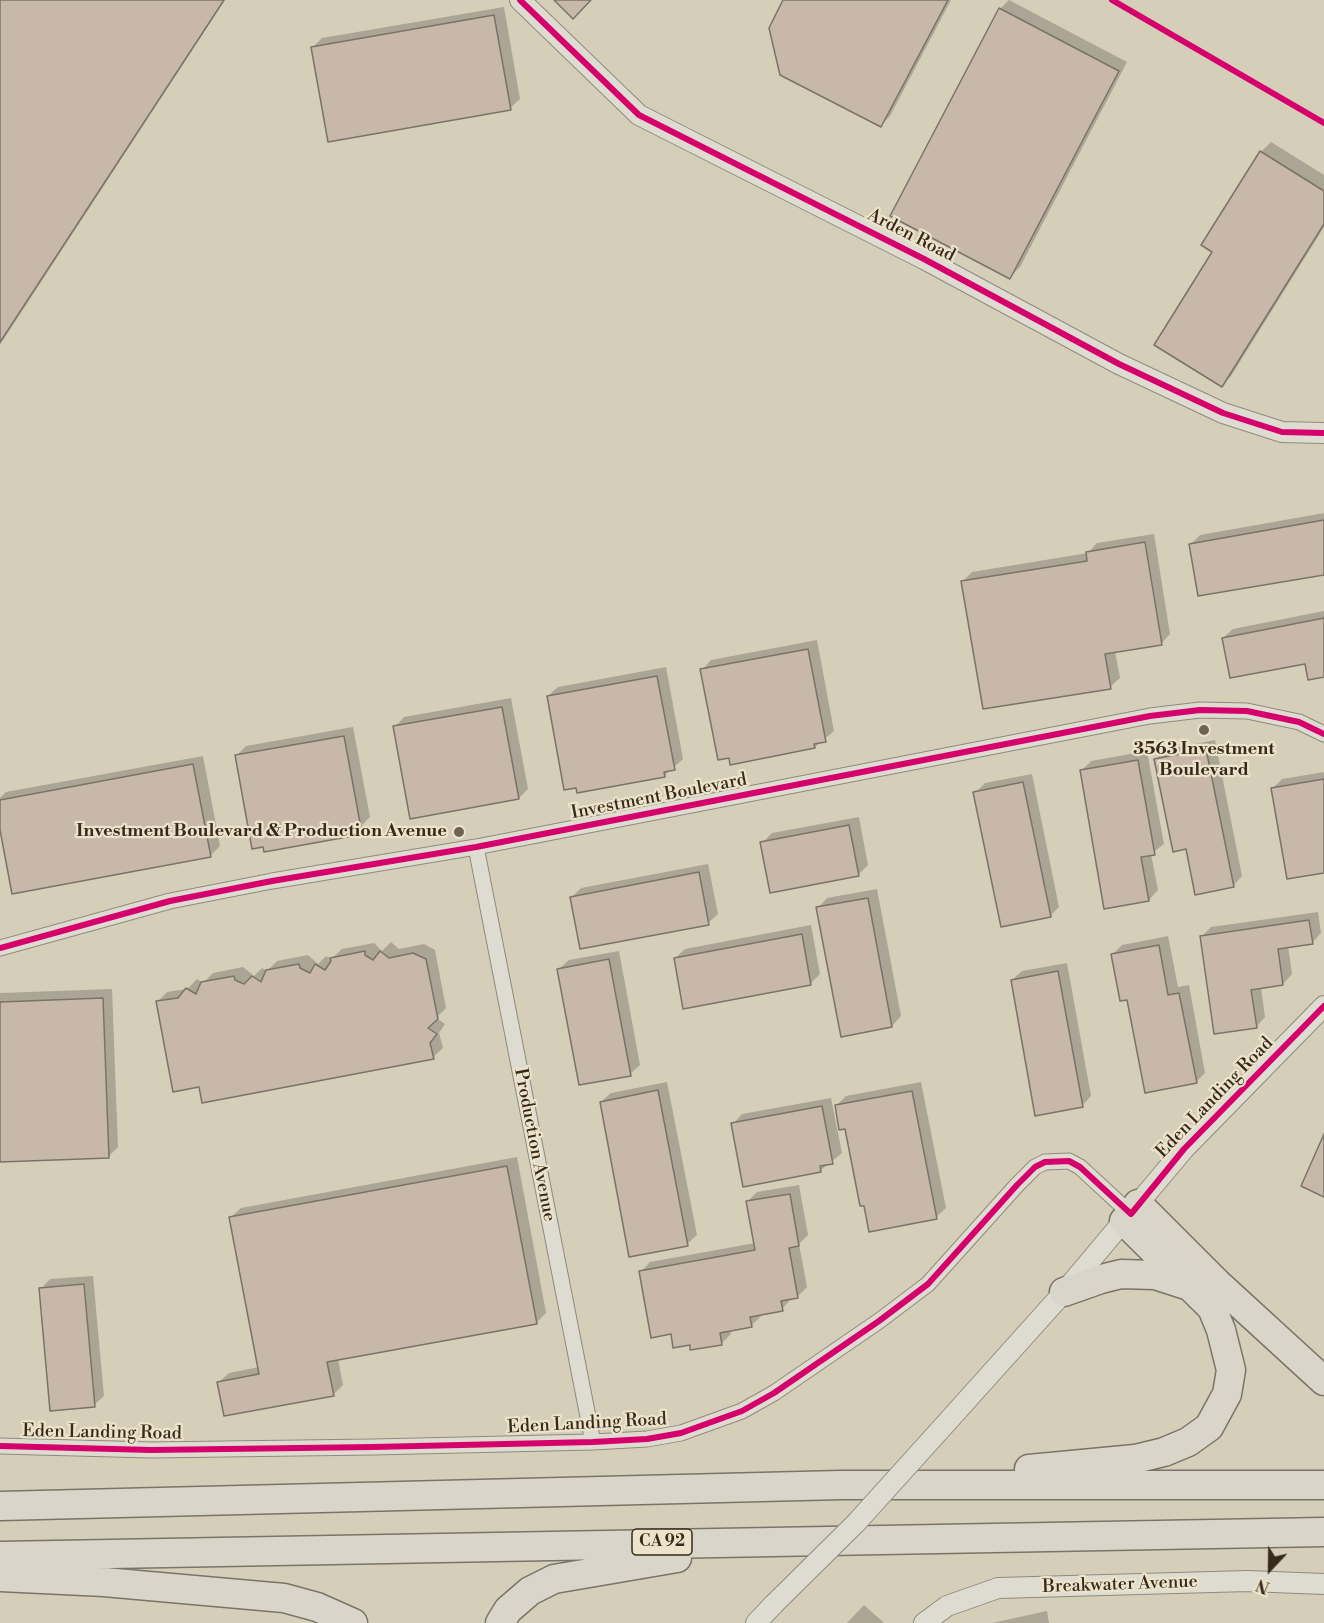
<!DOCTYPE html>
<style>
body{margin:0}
#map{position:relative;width:1324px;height:1623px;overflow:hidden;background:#d5cfb9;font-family:"Libre Bodoni",serif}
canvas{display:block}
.north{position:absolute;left:1240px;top:1539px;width:60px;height:60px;-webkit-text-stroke:4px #ebe4ca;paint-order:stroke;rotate:202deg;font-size:16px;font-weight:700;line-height:24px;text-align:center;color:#38291d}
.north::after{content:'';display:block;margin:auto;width:21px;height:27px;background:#38291d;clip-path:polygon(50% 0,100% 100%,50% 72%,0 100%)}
</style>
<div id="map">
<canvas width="1324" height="1623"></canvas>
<div class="north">N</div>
</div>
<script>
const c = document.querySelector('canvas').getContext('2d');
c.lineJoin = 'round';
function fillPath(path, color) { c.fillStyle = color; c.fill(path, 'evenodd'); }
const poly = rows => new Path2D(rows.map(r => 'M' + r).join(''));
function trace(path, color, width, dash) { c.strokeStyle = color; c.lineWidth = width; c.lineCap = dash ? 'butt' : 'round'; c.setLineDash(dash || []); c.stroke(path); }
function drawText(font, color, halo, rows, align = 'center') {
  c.font = font + ' "Libre Bodoni",serif'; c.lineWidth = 4.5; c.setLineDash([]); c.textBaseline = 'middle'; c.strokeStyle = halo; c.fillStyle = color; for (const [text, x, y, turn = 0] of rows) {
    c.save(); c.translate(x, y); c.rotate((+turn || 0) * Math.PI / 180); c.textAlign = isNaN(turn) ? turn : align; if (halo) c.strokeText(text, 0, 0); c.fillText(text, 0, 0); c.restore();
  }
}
fillPath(poly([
 [0,0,225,0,0,345],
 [785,0,951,0,890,116,880,126],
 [1009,0,1127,62,1020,267,1010,277,1000,9],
 [504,7,520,99,510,108,313,47,322,38],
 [1271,142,1324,175,1324,227,1231,376,1222,385,1215,252,1261,152],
 [1324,513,1324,573,1191,544,1200,535],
 [1154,534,1170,634,1161,644,1115,651,1120,678,1110,687,963,581,972,572,1088,553,1097,543],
 [1324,611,1324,675,1306,662,1223,638,1233,629],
 [817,640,834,731,815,747,702,670,711,660],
 [666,667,683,759,664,776,548,696,558,687],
 [511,698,528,789,519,798,395,727,404,717],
 [353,727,370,817,353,834,236,756,246,746],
 [1215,740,1242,876,1233,886,1187,847,1156,759,1165,750],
 [1147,751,1164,844,1151,854,1158,890,1149,900,1081,771,1091,761],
 [203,756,220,846,210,856,0,822,0,798,6,792],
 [1324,772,1324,871,1272,789,1282,779],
 [1032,774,1059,907,1050,916,975,793,985,783],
 [859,817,868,865,858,875,762,843,772,833],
 [708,864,718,914,708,923,572,897,581,888],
 [877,889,901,1016,892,1026,818,908,827,898],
 [1318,912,1321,933,1312,943,1288,946,1292,974,1283,984,1261,987,1265,1017,1256,1027,1202,936,1211,927],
 [811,925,820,974,811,983,675,958,685,949],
 [1168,936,1178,987,1189,985,1205,1073,1196,1082,1128,998,1113,954,1122,945],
 [391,942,399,949,424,944,435,950,446,1008,436,1018,445,1024,439,1033,443,1048,433,1057,200,1086,157,1002,167,992,187,989,197,979,203,983,213,973,243,967,254,976,262,968,267,971,277,961,308,955,318,964,326,956,331,959,342,949,374,943,382,951],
 [619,951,640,1065,630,1074,559,969,569,960],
 [1067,963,1091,1096,1082,1106,1012,980,1022,971],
 [112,989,118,1147,109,1156,0,1160,0,993],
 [667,1082,697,1235,687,1244,601,1102,611,1093],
 [921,1082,946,1208,936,1217,846,1127,836,1106,846,1096],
 [831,1098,842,1153,820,1171,733,1124,742,1114],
 [517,1157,546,1313,536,1323,338,1359,343,1385,333,1395,219,1382,229,1373,259,1367,231,1217,241,1208],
 [799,1185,808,1235,799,1244,807,1287,797,1297,792,1298,782,1309,760,1313,761,1316,751,1326,730,1330,731,1334,722,1343,691,1344,672,1332,641,1272,650,1262,755,1243,747,1202,757,1192],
 [93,1276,104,1396,94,1405,41,1289,50,1279],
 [864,1605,884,1623,847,1623],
 [1047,1611,1049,1623,992,1623]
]), '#0003');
const building = poly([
 [0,0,224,0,0,342,0,0],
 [554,0,591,0,573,19,554,0],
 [783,0,948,0,881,127,780,75,769,28,783,0],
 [999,8,1119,71,1010,279,890,216,999,8],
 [494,15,511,110,328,142,311,47,494,15],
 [1260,151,1324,191,1324,224,1222,387,1154,345,1212,252,1201,245,1260,151],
 [1324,520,1324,575,1198,596,1189,544,1324,520],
 [1145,542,1162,645,1105,654,1111,689,983,709,961,581,1087,561,1086,552,1145,542],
 [1324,618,1324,677,1308,680,1305,664,1230,678,1222,638,1324,618],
 [808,649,826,742,814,744,815,748,730,765,729,758,718,760,700,669,808,649],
 [657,676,675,770,664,772,665,777,577,793,576,788,564,790,547,696,657,676],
 [502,707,519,799,410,819,393,726,502,707],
 [344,736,361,828,352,830,353,836,264,852,263,847,252,849,235,755,344,736],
 [1206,749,1234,887,1195,895,1186,849,1173,852,1154,759,1206,749],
 [1138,760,1155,855,1141,857,1149,901,1104,909,1080,770,1138,760],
 [193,764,211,857,12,894,0,830,0,800,193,764],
 [1324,779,1324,873,1287,879,1271,788,1324,779],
 [1023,782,1051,917,1001,927,973,792,1023,782],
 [849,825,859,876,770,893,760,842,849,825],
 [699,872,709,925,580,949,570,897,699,872],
 [868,898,892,1027,841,1037,816,907,868,898],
 [1309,920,1313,944,1278,949,1283,985,1251,990,1257,1028,1214,1034,1200,936,1309,920],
 [802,934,811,985,683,1009,674,958,802,934],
 [1159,945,1168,995,1179,993,1197,1083,1145,1093,1127,1000,1120,1001,1111,954,1159,945],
 [365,951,365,955,373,960,380,951,389,958,413,953,426,959,438,1019,428,1028,437,1034,430,1043,434,1059,202,1103,199,1087,173,1092,156,1001,178,998,186,988,196,994,201,982,234,976,235,980,244,984,252,976,261,982,266,970,299,964,300,968,310,973,315,964,325,970,331,961,330,958,365,951],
 [609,959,631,1076,579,1085,557,969,609,959],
 [1058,971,1083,1107,1035,1116,1011,980,1058,971],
 [103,998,109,1158,0,1162,0,1002,103,998],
 [658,1090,688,1246,629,1257,600,1102,658,1090],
 [912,1091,937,1219,869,1232,864,1206,860,1206,845,1129,839,1130,835,1105,912,1091],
 [822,1106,833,1164,820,1166,821,1172,743,1187,731,1123,822,1106],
 [1324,1134,1324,1197,1301,1186,1324,1134],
 [507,1166,537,1324,327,1362,334,1396,224,1416,217,1382,259,1374,229,1217,507,1166],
 [790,1194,799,1246,789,1248,798,1298,781,1301,783,1311,750,1317,752,1327,720,1333,722,1345,690,1350,690,1345,673,1348,671,1334,651,1338,639,1271,755,1250,746,1201,790,1194],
 [84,1284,95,1407,50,1411,39,1288,84,1284]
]);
fillPath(building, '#c7b8a9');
trace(building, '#7a7468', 1.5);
const minor = poly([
 [476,847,593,1442],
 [0,948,170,901,272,881,476,847,1150,716,1200,710,1247,711,1299,722,1324,734],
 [0,1446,151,1450,373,1447,593,1442,647,1439,681,1433,742,1411,774,1393,879,1321,928,1284,1017,1185,1035,1167,1045,1162,1069,1161,1080,1167,1131,1214]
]);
const tertiary = poly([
 [520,0,639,115,924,259,1119,364,1223,413,1282,432,1324,433],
 [949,1420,1064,1292,1184,1149,1324,1006],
 [756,1623,774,1604],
 [924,1623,947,1606,998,1588,1248,1581,1324,1584]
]);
const motorway = poly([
 [1138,1204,1217,1283,1324,1381],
 [1064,1292,1101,1279,1121,1274,1155,1275,1186,1285],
 [1029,1469,1135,1459,1164,1452,1188,1442,1209,1427,1227,1394,1231,1370,1221,1330,1212,1308,1124,1221],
 [0,1506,841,1485,1324,1485],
 [0,1556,1324,1532],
 [0,1577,104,1582,284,1598,317,1607,353,1623],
 [500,1623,508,1610,530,1591,554,1579,677,1558]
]);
trace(minor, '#908a7d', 17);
trace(tertiary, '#908a7d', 22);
trace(motorway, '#7a7468', 31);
trace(minor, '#dedcd1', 15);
trace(tertiary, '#dedcd1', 20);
trace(motorway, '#d9d6c9', 28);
const tertiaryBridge = poly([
 [774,1604,856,1523,949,1420]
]);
trace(tertiaryBridge, '#908a7d', 22, []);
trace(tertiaryBridge, '#dedcd1', 20);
trace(poly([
 [520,0,639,115,924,259,1119,364,1223,413,1282,432,1324,433],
 [1112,0,1324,123],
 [0,948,170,901,272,881,476,847,1150,716,1200,710,1247,711,1299,722,1324,734],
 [0,1446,151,1450,373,1447,593,1442,647,1439,681,1433,742,1411,774,1393,879,1321,928,1284,1017,1185,1035,1167,1045,1162,1069,1161,1080,1167,1131,1214,1184,1149,1324,1006]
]), '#d6006c', 6);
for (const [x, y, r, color] of [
 [1204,730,6,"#6f6354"],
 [459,832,6,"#6f6354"]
]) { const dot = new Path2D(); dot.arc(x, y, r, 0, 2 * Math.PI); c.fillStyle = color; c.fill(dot); trace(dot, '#ebe4ca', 2); }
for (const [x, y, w] of [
 [662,1542,60]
]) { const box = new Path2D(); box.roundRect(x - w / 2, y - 13, w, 26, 4.5); c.fillStyle = '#ebe4ca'; c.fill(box); trace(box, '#38291d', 1.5); }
drawText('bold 16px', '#38291d', null, [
 ["CA 92",662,1542]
]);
drawText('18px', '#38291d', '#ebe4ca', [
 ["Arden Road",911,236,27],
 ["Investment Boulevard",659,797,-11],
 ["Eden Landing Road",1215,1098,-46],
 ["Production Avenue",534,1145,79],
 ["Eden Landing Road",587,1424,-3],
 ["Eden Landing Road",102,1433,1],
 ["Breakwater Avenue",1120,1585,-2]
]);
drawText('bold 18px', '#38291d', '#ebe4ca', [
 ["3563 Investment",1204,750],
 ["Boulevard",1204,771],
 ["Investment Boulevard & Production Avenue",447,832,"right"]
]);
</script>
